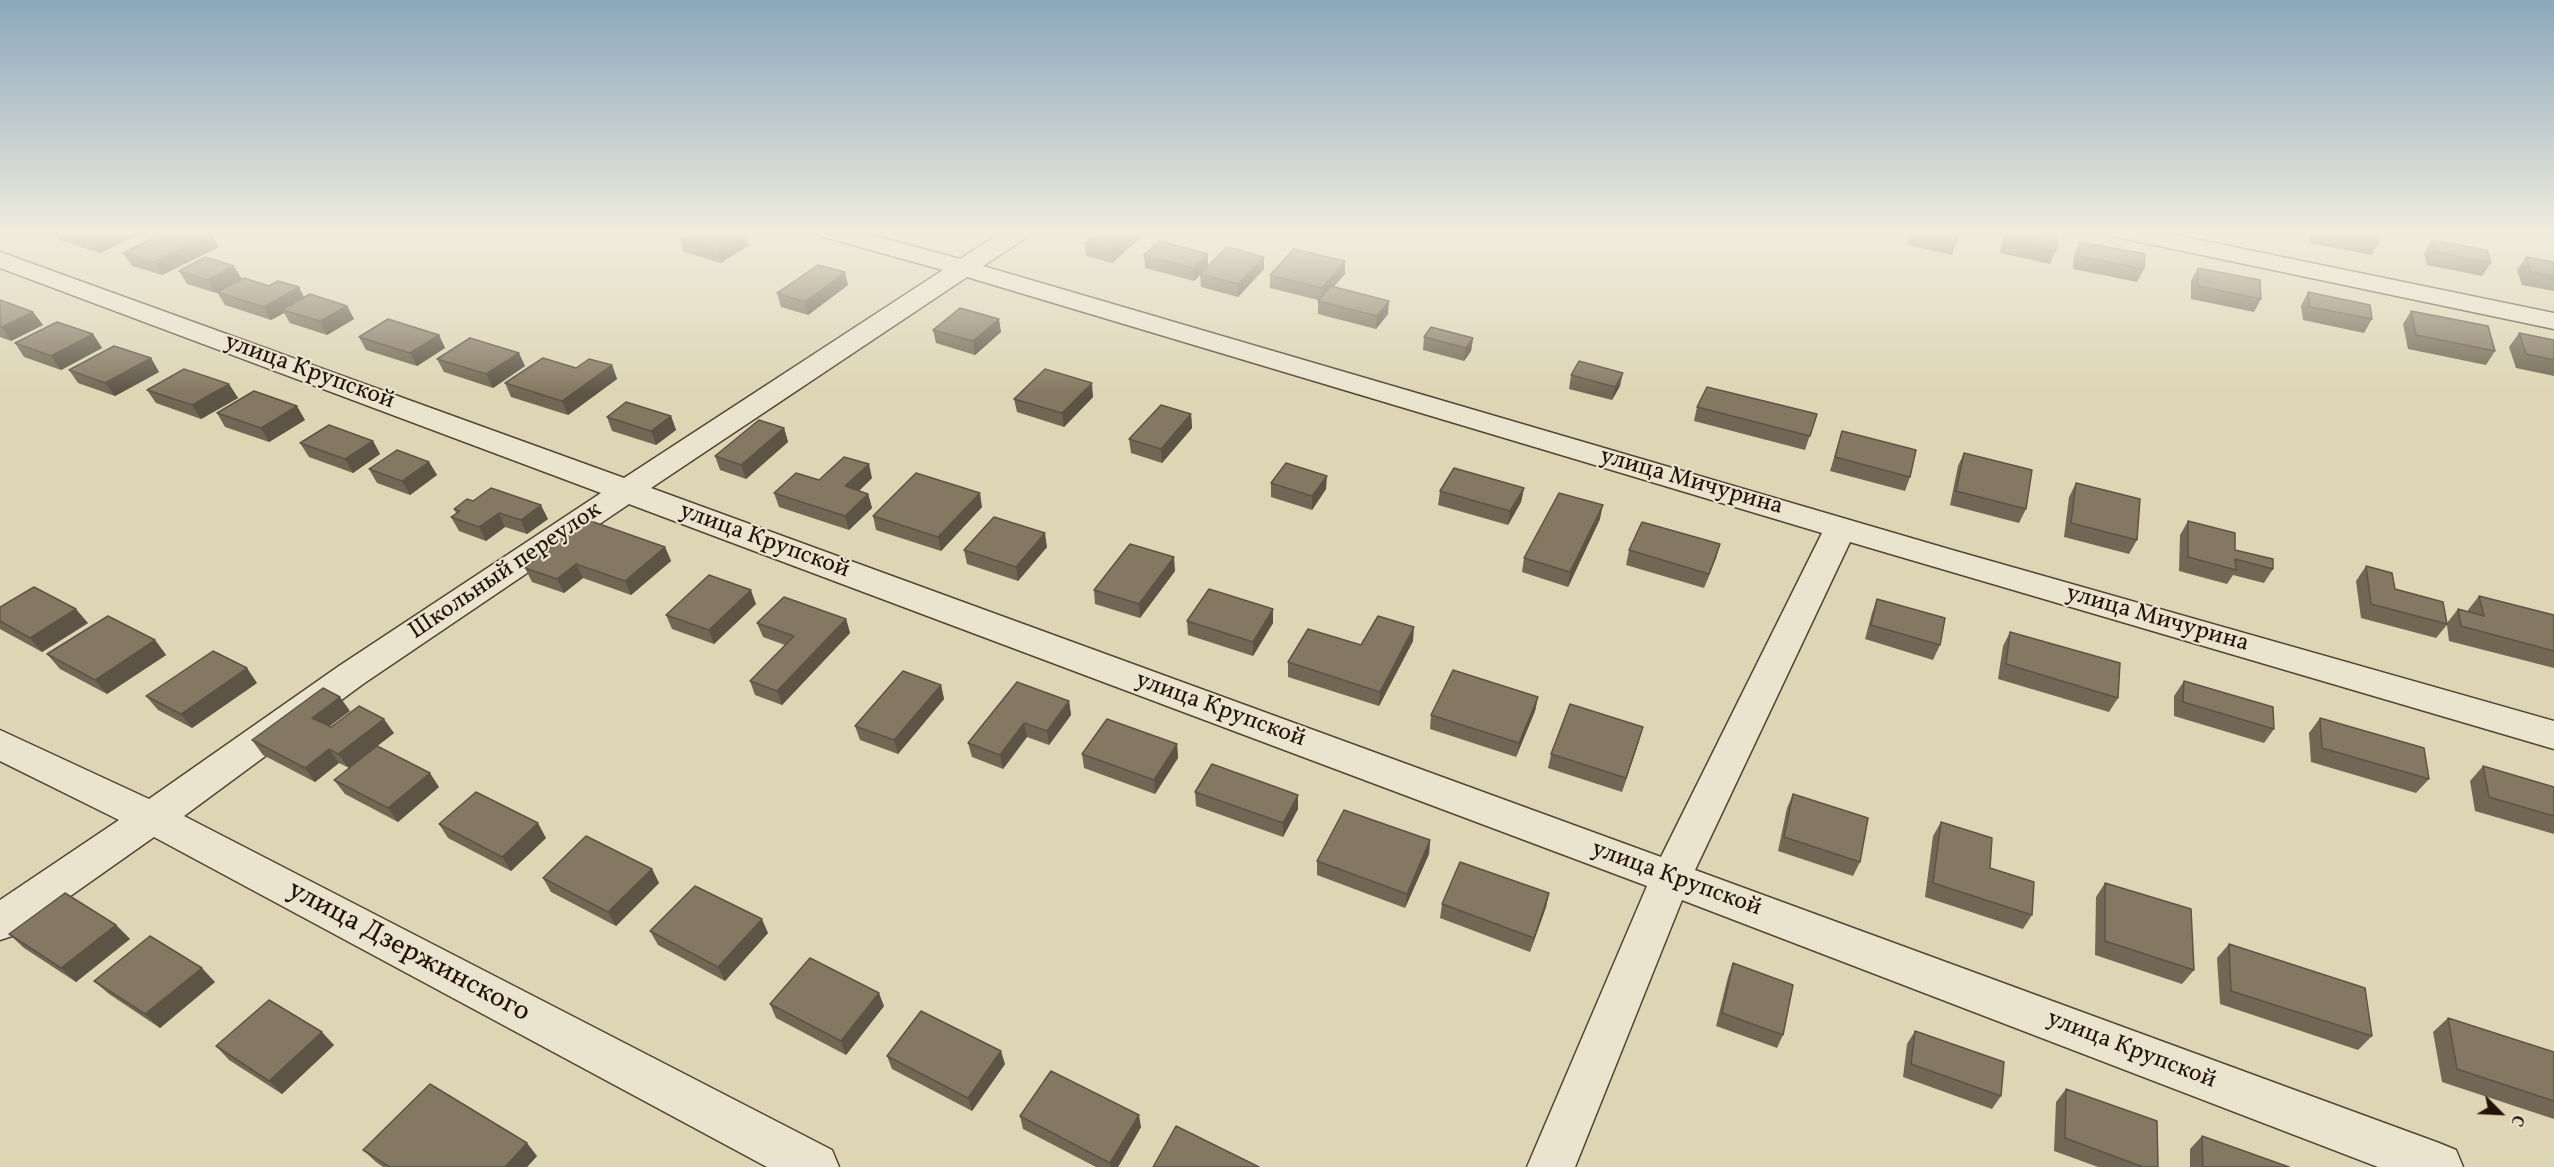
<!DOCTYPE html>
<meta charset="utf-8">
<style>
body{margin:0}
#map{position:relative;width:2554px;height:1167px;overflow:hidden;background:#ded5b5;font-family:Vollkorn,serif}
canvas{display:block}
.north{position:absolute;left:2470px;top:1083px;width:60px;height:60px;-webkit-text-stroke:4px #eae4cf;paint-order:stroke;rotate:114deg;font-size:16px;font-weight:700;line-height:24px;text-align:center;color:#251308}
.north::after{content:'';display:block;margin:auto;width:21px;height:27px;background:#251308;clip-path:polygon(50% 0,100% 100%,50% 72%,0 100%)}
</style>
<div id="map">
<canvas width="2554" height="1167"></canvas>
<div class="north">С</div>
</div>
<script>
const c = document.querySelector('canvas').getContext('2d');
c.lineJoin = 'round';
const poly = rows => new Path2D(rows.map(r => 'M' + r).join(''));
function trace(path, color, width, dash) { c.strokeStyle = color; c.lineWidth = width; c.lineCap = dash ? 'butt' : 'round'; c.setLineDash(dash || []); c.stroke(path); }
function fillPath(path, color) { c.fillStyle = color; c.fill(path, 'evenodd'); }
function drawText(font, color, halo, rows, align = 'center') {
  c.font = font + ' Vollkorn,serif'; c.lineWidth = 4.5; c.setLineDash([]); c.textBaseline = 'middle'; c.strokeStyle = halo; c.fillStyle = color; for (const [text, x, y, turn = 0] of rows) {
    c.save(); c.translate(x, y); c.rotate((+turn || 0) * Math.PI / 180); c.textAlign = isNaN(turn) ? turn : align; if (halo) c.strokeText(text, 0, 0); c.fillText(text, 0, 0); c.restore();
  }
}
const minor = poly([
 [817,231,857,231,960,259,1003,231,1032,231,1029,236,983,266,1952,550,2554,721,2554,749,1850,542,1695,870,2439,1143,2456,1150,2463,1167,2378,1167,1682,900,1575,1167,1527,1167,1647,886,629,504,363,684,184,816,832,1150,839,1167,767,1167,154,837,15,935,0,940,0,900,119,820,0,761,0,730,149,799,339,666,601,493,0,268,0,252,624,478,943,270,820,236,817,231],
 [967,277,1822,533,1661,857,651,488,967,277],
 [2109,231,2156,231,2554,313,2554,329,2121,238,2112,236,2109,231]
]);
trace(minor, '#534433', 3);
fillPath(minor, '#eae4cf');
fillPath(poly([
 [53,231,134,231,136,235,100,253,59,240],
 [596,231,611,231,606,234],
 [1099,231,1141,231,1141,237,1112,263,1086,256,1085,243],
 [1911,231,1959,231,1952,255,1907,245],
 [2006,231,2023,231,2056,251,2050,264,2000,253,2002,241],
 [2255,231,2270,231,2269,234],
 [2308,231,2377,231,2379,242,2371,255,2310,243],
 [680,240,749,245,721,263,684,252],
 [2432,240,2491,263,2482,276,2427,265,2424,253],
 [2080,242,2144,269,2137,282,2073,269,2074,255],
 [219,247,162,275,132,266,123,253],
 [1208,254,1208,267,1264,269,1238,297,1201,287,1200,274,1194,281,1145,268,1144,255],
 [2526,257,2554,262,2554,291,2522,285,2517,270],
 [2198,268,2261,299,2254,312,2191,299,2191,281],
 [179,271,242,279,269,286,299,287,304,298,347,306,354,319,327,335,290,323,284,313,271,320,225,305,217,292,216,293,187,284],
 [1345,274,1333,287,1388,314,1376,329,1318,314,1318,300,1270,288,1270,275],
 [848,285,808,315,781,307,777,293],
 [2308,292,2372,319,2364,333,2303,320,2301,306],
 [0,300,33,312,43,325,11,341,0,337],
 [2411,311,2495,351,2486,365,2408,349,2403,324],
 [933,330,1001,332,975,355,936,343],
 [2519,333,2554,340,2554,376,2516,368,2509,347],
 [93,334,102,348,61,370,24,357,15,343],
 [439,335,445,348,417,366,366,350,359,337],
 [1424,337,1473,338,1471,351,1464,361,1423,350],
 [151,358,159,372,115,396,78,383,69,370],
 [437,359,525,366,493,388,444,372],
 [612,365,617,379,568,415,511,397,505,383,576,368],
 [1571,375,1620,386,1612,400,1569,389],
 [229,384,238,398,201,419,156,403,147,390],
 [1093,397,1064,427,1017,412,1014,399],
 [1697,407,1817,414,1805,450,1694,421],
 [217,413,305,420,269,442,225,427],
 [1191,414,1192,428,1162,463,1131,453,1129,439],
 [671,416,676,430,656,445,612,431,607,417],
 [784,428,788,442,746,479,720,470,715,456],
 [1842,431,1910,477,1905,491,1830,471],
 [373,441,380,454,353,473,309,457,300,443],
 [1964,453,2026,509,2019,523,1950,505,1958,466],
 [429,462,437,475,410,495,377,483,369,469],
 [872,478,859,491,868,494,872,508,849,530,779,507,774,493,819,480],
 [1271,483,1326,489,1312,510,1271,497],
 [2076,483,2137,540,2129,554,2064,537,2069,497],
 [1524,488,1521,502,1508,525,1438,505,1440,491],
 [473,501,548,519,527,534,505,527,486,541,459,531,451,517,456,513,454,509],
 [982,507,941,551,876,530,873,516],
 [1600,519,1568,587,1522,572,1524,558],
 [2188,521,2235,550,2273,569,2264,583,2233,575,2227,584,2179,571,2180,535],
 [1720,544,1716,558,1704,588,1626,565,1629,550],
 [665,547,671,561,631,595,583,578,564,593,532,582,525,568],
 [1047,547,1018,581,967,564,964,550],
 [2366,566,2395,589,2447,623,2458,609,2468,612,2468,610,2479,596,2554,615,2554,668,2449,641,2447,625,2436,638,2361,618,2356,581],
 [1175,571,1140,618,1095,604,1094,590],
 [1877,599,1940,645,1933,660,1865,639,1872,613],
 [756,604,714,644,672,629,666,615],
 [0,607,88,623,42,652,0,629],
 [846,619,850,633,782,705,755,695,750,681,785,645,763,637,757,623],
 [1187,621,1273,623,1253,656,1188,635],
 [2010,632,2118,698,2109,712,1998,679,2003,646],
 [155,640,166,655,107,694,60,669,47,654],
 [1413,641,1379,706,1288,677,1288,662,1361,645],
 [2184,681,2274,729,2264,743,2174,716,2174,696],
 [257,683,192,728,158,710,146,696],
 [941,685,944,699,898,754,860,740,855,726],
 [1538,697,1535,711,1516,757,1430,729,1431,715],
 [1069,701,1071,715,1049,745,1027,737,1003,769,972,757,968,743],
 [350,711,329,726,394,733,349,768,339,763,315,782,263,755,252,740],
 [2320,718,2429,779,2416,793,2311,762,2309,733],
 [1639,741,1622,792,1548,768,1551,754],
 [1177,744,1178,758,1155,794,1084,768,1082,754],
 [2483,766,2554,787,2554,834,2475,811,2470,781],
 [334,780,439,787,398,822,345,794],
 [1195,792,1298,795,1298,809,1283,837,1196,806],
 [1793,794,1860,862,1853,876,1778,851,1787,808],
 [1941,822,1990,868,2032,915,2023,929,1925,897,1933,836],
 [439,824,546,838,511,871,448,838],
 [1430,840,1429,854,1405,908,1317,875,1317,861],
 [652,869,659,883,616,926,551,892,543,878],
 [2105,883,2194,970,2182,984,2095,955,2096,897],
 [1549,893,1546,907,1530,952,1440,918,1442,904],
 [116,925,130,939,76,982,24,948,9,934],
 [650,931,768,933,725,981,658,945],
 [2229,944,2372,1036,2358,1050,2220,1004,2217,958],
 [1733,963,1783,1035,1777,1048,1716,1026,1728,977],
 [94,981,215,982,160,1028,109,994],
 [770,1004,884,1006,846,1055,776,1018],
 [2448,1018,2554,1052,2554,1119,2442,1082,2433,1032],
 [1915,1031,2001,1096,1992,1109,1903,1077,1907,1044],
 [334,1045,282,1094,229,1060,216,1046],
 [887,1056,1005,1064,972,1111,892,1069],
 [2066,1089,2158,1167,2098,1167,2054,1151,2056,1102],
 [1020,1116,1141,1127,1118,1167,1096,1167,1023,1129],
 [2202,1136,2289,1167,2190,1167,2190,1149],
 [363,1150,537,1156,527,1167,383,1167,376,1162]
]), '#726754');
fillPath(poly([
 [110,231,134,231,136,235,100,253,92,240],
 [1133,231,1141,231,1141,237,1112,263,1111,250],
 [745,232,749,245,721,263,717,250],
 [211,234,219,247,162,275,154,262],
 [1208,254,1208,267,1194,281,1193,268],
 [1264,257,1264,269,1238,297,1238,284],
 [1345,261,1345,274,1321,301,1322,288],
 [234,266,242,279,216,293,208,280],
 [845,272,848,285,808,315,805,302],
 [299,287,306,301,282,310,284,313,271,320,264,307],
 [1389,301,1388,314,1376,329,1377,316],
 [347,306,354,319,327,335,320,321],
 [33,312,43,325,11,341,2,327],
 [999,319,1001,332,975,355,973,341],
 [93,334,102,348,61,370,51,356],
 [439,335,445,348,417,366,410,353],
 [1473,338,1471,351,1464,361,1466,348],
 [519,353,525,366,493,388,486,374],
 [151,358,159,372,115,396,105,383],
 [612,365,617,379,568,415,562,401],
 [1623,373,1620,386,1612,400,1615,387],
 [1092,383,1093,397,1064,427,1062,413],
 [229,384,238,398,201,419,192,405],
 [297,406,305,420,269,442,261,428],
 [1191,414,1192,428,1162,463,1161,449],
 [671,416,676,430,656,445,651,431],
 [784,428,788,442,746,479,741,465],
 [373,441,380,454,353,473,345,459],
 [429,462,437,475,410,495,402,481],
 [869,464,872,478,849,500,845,486],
 [1327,476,1326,489,1312,510,1312,496],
 [1524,488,1521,502,1508,525,1510,511],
 [980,493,982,507,941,551,938,537],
 [868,494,872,508,849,530,845,516],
 [541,505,548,519,527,534,521,520],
 [1603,505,1600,519,1568,587,1570,572],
 [499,513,505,527,486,541,479,527],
 [1045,533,1047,547,1018,581,1016,567],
 [1720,544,1716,558,1704,588,1709,574],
 [665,547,671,561,631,595,625,581],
 [1174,557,1175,571,1140,618,1139,604],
 [576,564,583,578,564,593,557,579],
 [751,590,756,604,714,644,709,630],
 [76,609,88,623,42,652,30,638],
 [1273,609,1273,623,1253,656,1253,642],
 [846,619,850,633,782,705,777,691],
 [1414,627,1413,641,1379,706,1380,692],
 [155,640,166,655,107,694,95,680],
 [247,668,257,683,192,728,181,714],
 [941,685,944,699,898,754,894,740],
 [340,697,350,711,322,732,312,718],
 [1538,697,1535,711,1516,757,1519,743],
 [1069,701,1071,715,1049,745,1047,731],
 [384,719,394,733,349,768,338,754],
 [1024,723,1027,737,1003,769,1000,755],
 [1643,727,1639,741,1622,792,1626,778],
 [1177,744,1178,758,1155,794,1154,780],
 [329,749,339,763,315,782,305,768],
 [430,773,439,787,398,822,388,808],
 [1298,795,1298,809,1283,837,1283,823],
 [538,823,546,838,511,871,502,857],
 [1430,840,1429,854,1405,908,1407,894],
 [652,869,659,883,616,926,608,912],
 [1549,893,1546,907,1530,952,1534,938],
 [762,919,768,933,725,981,718,967],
 [116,925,130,939,76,982,61,968],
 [202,968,215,982,160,1028,145,1014],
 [879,993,884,1006,846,1055,841,1041],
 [322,1032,334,1045,282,1094,269,1081],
 [1001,1051,1005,1064,972,1111,968,1098],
 [1139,1115,1141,1127,1118,1167,1111,1167,1110,1163],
 [527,1143,537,1156,527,1167,505,1167]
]), '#5d5445');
const building = poly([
 [63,231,110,231,92,240,63,231],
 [168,231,202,231,211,234,154,262,123,253,168,231],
 [694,231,743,231,745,232,717,250,680,240,694,231],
 [1099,231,1133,231,1111,250,1085,243,1099,231],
 [1912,231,1959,231,1957,242,1911,233,1912,231],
 [2006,231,2023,231,2058,238,2056,251,2005,241,2006,231],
 [2322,231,2377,231,2379,242,2322,231],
 [2432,240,2487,250,2491,263,2435,252,2432,240],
 [1159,241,1208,254,1193,268,1144,255,1159,241],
 [2080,242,2145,254,2144,269,2078,256,2080,242],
 [1227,247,1264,257,1238,284,1200,274,1227,247],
 [1294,249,1345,261,1322,288,1270,275,1294,249],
 [205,257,234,266,208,280,179,271,205,257],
 [2526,257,2554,262,2554,276,2531,272,2526,257],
 [818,265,845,272,805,302,777,293,818,265],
 [2198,268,2260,280,2261,299,2198,286,2198,268],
 [244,278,269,286,278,281,299,287,264,307,217,292,244,278],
 [1331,286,1389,301,1377,316,1318,301,1331,286],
 [2308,292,2370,305,2372,319,2310,307,2308,292],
 [310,294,347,306,320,321,282,310,310,294],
 [0,300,33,312,2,327,0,327,0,300],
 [960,308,999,319,973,341,933,330,960,308],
 [2411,311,2488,326,2495,351,2416,335,2411,311],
 [388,319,439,335,410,353,359,337,388,319],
 [57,322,93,334,51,356,15,343,57,322],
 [1431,327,1473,338,1466,348,1424,337,1431,327],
 [2519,333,2554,340,2554,360,2526,354,2519,333],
 [470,338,519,353,486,374,437,359,470,338],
 [114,346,151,358,105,383,69,370,114,346],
 [543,358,576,368,589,359,612,365,562,401,505,383,543,358],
 [1579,361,1623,373,1615,387,1571,375,1579,361],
 [184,369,229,384,192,405,147,390,184,369],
 [1045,369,1092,383,1062,413,1014,399,1045,369],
 [1707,387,1817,414,1810,436,1697,407,1707,387],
 [254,391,297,406,261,428,217,413,254,391],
 [626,402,671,416,651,431,607,417,626,402],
 [1161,405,1191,414,1161,449,1129,439,1161,405],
 [759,420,784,428,741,465,715,456,759,420],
 [329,425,373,441,345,459,300,443,329,425],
 [1842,431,1916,450,1910,477,1835,457,1842,431],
 [397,450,429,462,402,481,369,469,397,450],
 [1964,453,2032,470,2026,509,1956,491,1964,453],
 [844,457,869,464,845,486,868,494,845,516,774,493,796,473,819,480,844,457],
 [1286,463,1327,476,1312,496,1271,483,1286,463],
 [1454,468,1524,488,1510,511,1440,491,1454,468],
 [916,473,980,493,938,537,873,516,916,473],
 [2076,483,2140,499,2137,540,2071,523,2076,483],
 [491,488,541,505,521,520,499,513,479,527,451,517,460,511,454,509,467,499,473,501,491,488],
 [1559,493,1603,505,1570,572,1524,558,1559,493],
 [994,517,1045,533,1016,567,964,550,994,517],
 [585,519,665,547,625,581,576,564,557,579,525,568,585,519],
 [2188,521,2235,533,2235,550,2273,559,2273,569,2235,559,2236,570,2188,557,2188,521],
 [1642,522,1720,544,1709,574,1629,550,1642,522],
 [1130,544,1174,557,1139,604,1094,590,1130,544],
 [2366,566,2392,573,2395,589,2443,602,2447,624,2371,604,2366,566],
 [709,575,751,590,709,630,666,615,709,575],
 [34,587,76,609,30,638,0,621,0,607,34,587],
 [1209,589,1273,609,1253,642,1187,621,1209,589],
 [2479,596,2554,615,2554,651,2461,626,2458,609,2484,616,2479,596],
 [784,597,846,619,777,691,750,681,794,636,757,623,784,597],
 [1877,599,1945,618,1940,645,1871,625,1877,599],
 [108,616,155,640,95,680,47,654,108,616],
 [1378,616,1414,627,1380,692,1288,662,1308,629,1361,645,1378,616],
 [2010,632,2120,663,2118,698,2006,664,2010,632],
 [213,651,247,668,181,714,146,696,213,651],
 [1453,670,1538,697,1519,743,1431,715,1453,670],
 [903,671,941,685,894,740,855,726,903,671],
 [2184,681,2273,707,2274,729,2183,702,2184,681],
 [1017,682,1069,701,1047,731,1024,723,1000,755,968,743,1017,682],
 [323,688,340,697,312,718,331,727,359,706,384,719,338,754,329,749,305,768,252,740,323,688],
 [1570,704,1643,727,1626,778,1551,754,1570,704],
 [2320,718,2424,748,2429,779,2322,748,2320,718],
 [1107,719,1177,744,1154,780,1082,754,1107,719],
 [377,746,430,773,388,808,334,780,377,746],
 [1212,764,1298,795,1283,823,1195,792,1212,764],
 [2483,766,2554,787,2554,816,2489,797,2483,766],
 [476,792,538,823,502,857,439,824,476,792],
 [1793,794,1868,818,1860,862,1784,837,1793,794],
 [1344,810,1430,840,1407,894,1317,861,1344,810],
 [1941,822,1992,838,1990,868,2034,882,2032,915,1933,883,1941,822],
 [586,836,652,869,608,912,543,878,586,836],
 [1460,862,1549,893,1534,938,1442,904,1460,862],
 [2105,883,2191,909,2194,970,2105,941,2105,883],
 [695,886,762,919,718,967,650,931,695,886],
 [65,893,116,925,61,968,9,934,65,893],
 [150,936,202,968,145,1014,94,981,150,936],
 [2229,944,2365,988,2372,1036,2231,991,2229,944],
 [810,958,879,993,841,1041,770,1004,810,958],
 [1733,963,1793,985,1783,1035,1722,1013,1733,963],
 [269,1000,322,1032,269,1081,216,1046,269,1000],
 [921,1011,1001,1051,968,1098,887,1056,921,1011],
 [2448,1018,2554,1052,2554,1101,2457,1069,2448,1018],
 [1915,1031,2004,1062,2001,1096,1911,1064,1915,1031],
 [1051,1071,1139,1115,1110,1163,1020,1116,1051,1071],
 [430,1084,527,1143,505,1167,390,1167,363,1150,430,1084],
 [2066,1089,2157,1121,2158,1167,2143,1167,2065,1138,2066,1089],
 [1176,1126,1259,1167,1153,1167,1176,1126],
 [2202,1136,2289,1167,2203,1167,2202,1136]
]);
fillPath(building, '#857862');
trace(building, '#5d5445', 1.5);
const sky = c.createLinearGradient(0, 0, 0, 394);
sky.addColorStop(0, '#8ba7bc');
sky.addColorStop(0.59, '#f0ecde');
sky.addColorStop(1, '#f0ecde00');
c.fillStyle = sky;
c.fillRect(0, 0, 2554, 394);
drawText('24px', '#251308', '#eae4cf', [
 ["улица Крупской",309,373,20],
 ["улица Мичурина",1691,483,16],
 ["улица Крупской",764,542,20],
 ["Школьный переулок",506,572,-34],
 ["улица Мичурина",2157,620,16],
 ["улица Крупской",1220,711,20],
 ["улица Крупской",1676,880,20],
 ["улица Крупской",2131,1051,21]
]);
drawText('28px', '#251308', '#eae4cf', [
 ["улица Дзержинского",408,953,28]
]);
</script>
